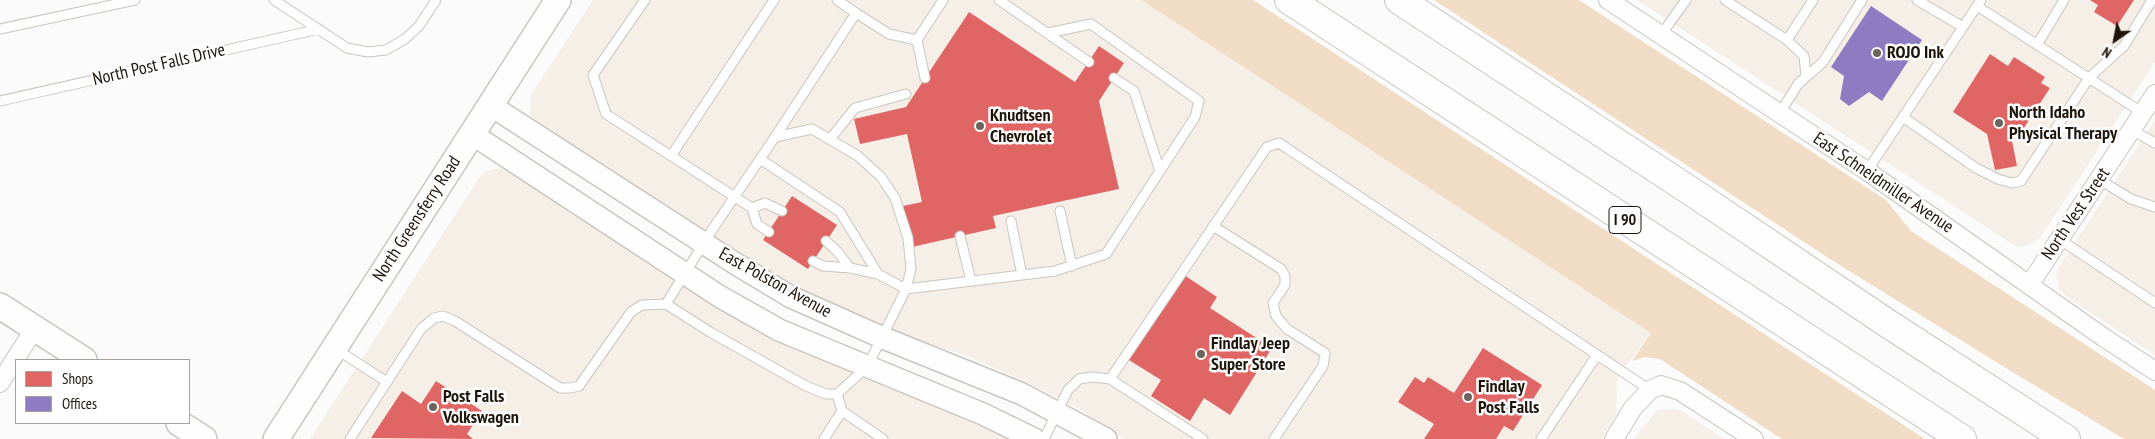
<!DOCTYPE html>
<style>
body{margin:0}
#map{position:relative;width:2155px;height:439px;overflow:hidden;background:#fbfbfb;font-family:"PT Sans Narrow",sans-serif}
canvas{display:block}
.legend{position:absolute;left:15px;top:359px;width:175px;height:65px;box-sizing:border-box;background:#fff;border:1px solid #a5a19d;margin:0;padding:6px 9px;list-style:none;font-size:15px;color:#1e140a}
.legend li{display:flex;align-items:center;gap:10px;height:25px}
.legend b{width:25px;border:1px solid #a5a19d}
.north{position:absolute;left:2090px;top:15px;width:50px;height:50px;-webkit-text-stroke:4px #fff;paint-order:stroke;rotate:213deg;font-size:14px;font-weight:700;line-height:20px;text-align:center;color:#1e140a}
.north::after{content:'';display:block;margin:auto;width:18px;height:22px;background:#1e140a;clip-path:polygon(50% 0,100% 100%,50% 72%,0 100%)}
</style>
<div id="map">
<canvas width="2155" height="439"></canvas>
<ul class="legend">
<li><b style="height:14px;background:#e06666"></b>Shops</li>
<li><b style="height:14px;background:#8e7cc3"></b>Offices</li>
</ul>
<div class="north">N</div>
</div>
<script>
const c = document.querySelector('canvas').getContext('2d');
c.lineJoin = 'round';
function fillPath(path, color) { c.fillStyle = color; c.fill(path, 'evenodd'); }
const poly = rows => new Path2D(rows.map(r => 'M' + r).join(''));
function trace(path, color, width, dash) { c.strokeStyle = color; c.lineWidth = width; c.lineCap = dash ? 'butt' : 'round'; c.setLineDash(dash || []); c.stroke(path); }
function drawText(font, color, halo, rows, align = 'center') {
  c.font = font + ' "PT Sans Narrow",sans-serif'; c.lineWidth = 5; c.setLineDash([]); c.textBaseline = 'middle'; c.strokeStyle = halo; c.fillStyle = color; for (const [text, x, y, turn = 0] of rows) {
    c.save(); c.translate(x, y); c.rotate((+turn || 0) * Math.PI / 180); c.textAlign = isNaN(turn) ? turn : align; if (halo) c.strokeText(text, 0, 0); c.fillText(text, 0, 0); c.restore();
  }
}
fillPath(poly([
 [593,0,1141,0,1651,333,1619,375,1617,381,1616,415,1601,439,1124,439,1076,407,1022,380,967,356,897,333,842,309,775,275,726,247,539,125,530,116,531,95],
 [1637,0,2155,0,2155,62,2040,238,2027,246,2017,247],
 [2155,120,2155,355,2067,297,2059,290,2056,275,2059,267],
 [500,168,509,172,700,296,813,354,878,383,968,418,1012,439,310,439,479,178,486,171],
 [1675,409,1682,411,1724,439,1634,439,1657,410]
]), '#f6efe7');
fillPath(poly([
 [1141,0,1253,0,1925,439,1782,439,1660,359,1645,357,1632,361,1651,333],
 [1434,0,1579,0,1886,200,1911,231,2155,390,2155,439,2124,439,2009,370,1830,259]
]), '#f1dcc5');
fillPath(poly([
 [2090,0,2134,0,2117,26,2094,12,2098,5],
 [969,12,1075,82,1099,46,1124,63,1099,101,1119,189,993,216,996,228,912,247,903,206,922,202,907,134,860,144,854,119,906,107],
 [1990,54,2008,66,2014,57,2045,77,2041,83,2050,88,2020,134,2011,136,2017,166,1995,170,1987,134,1953,112],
 [792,196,837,225,808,269,763,240],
 [1184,275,1217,297,1210,308,1272,348,1230,415,1204,398,1190,421,1151,396,1161,380,1129,360],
 [1483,348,1542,385,1513,431,1504,426,1496,439,1424,439,1434,424,1398,402,1415,377,1424,383,1428,377,1454,393],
 [436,381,482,411,467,434,473,439,371,438,402,391,421,404]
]), '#e06666');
fillPath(poly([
 [1871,6,1922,40,1882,101,1869,92,1849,106,1840,99,1844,76,1831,67]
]), '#8e7cc3');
const service = poly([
 [274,0,347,48,368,52,386,50,405,39,419,26,436,0],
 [645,0,593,75,606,114,752,208,757,224,769,232],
 [999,0,1089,62],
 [1725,0,1787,40,1804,56,1806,77],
 [1917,0,1963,27],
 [1977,6,2143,113],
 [856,13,889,34,917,40,943,0],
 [0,29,135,0],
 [1661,35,1686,0],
 [917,40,925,78],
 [1787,40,1813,0],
 [2037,45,2064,0],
 [1114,78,1134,91,1160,171],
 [0,101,319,29],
 [1780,113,1798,84,1823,62,1862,0],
 [1903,117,1976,168,1998,179,2012,183,2021,181,2089,78,2124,46,2152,0],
 [812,129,858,156,881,177,895,198,908,238,911,269,906,289,867,367,837,394,826,394,806,386,710,332,666,304,710,233,775,137,812,129],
 [2132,130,2155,143],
 [775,137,856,13,837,0],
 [831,138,855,108,906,94],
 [671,156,774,0],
 [760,159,840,212,878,274,906,289,1055,271,1106,254,1195,117,1199,101,1091,24,1048,33],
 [1867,171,1981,0],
 [2100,180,2131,199,2155,207],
 [752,208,765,203,782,211],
 [1060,211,1072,266],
 [1011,221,1022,275],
 [1213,226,1281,269,1285,276,1285,285,1273,303,1276,316,1287,329,1325,353,1323,366,1274,439],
 [960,236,971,281],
 [2059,239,2155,303],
 [826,241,837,251,850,268],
 [813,261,823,266,850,268,878,274],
 [336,349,387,382],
 [1110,379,1267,147,1279,143,1650,390],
 [837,394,842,411,883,439],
 [350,439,421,329,434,318,443,316,455,321,560,388,570,388,579,386,631,312,642,305,666,304],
 [824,439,842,411],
 [1044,439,1068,390,1079,379,1092,377,1110,379,1203,439],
 [1541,439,1597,355]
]);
const minor = poly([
 [1608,0,1867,171,2103,337,2155,371],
 [2030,284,2155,94],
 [0,383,35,328],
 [1614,439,1633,408,1650,390,1661,385,1680,391,1754,439]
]);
const tertiary = poly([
 [490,105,736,264,791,297,881,337,1022,394,1106,439],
 [472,134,719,296,779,330,983,414,1034,439]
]);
const secondary = poly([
 [0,306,84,360],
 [179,423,204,439],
 [276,439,558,0]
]);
const motorway = poly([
 [1289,0,1962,439],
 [1399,0,1689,190,1887,323,2066,439]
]);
trace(service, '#cac5bf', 11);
trace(minor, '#cac5bf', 20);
trace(tertiary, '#cac5bf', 24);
trace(secondary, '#cac5bf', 28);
trace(motorway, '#cac5bf', 30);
trace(service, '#fefefe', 9);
trace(minor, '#fefefe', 18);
trace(tertiary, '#fefefe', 21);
trace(secondary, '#fefefe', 25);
trace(motorway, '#fefefe', 28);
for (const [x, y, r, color] of [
 [1877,53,5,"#6b655e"],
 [1999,123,5,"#6b655e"],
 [980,126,5,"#6b655e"],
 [1201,354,5,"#6b655e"],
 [1468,397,5,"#6b655e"],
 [433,407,5,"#6b655e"]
]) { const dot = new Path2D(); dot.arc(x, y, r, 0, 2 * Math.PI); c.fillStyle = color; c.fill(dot); trace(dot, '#fff', 2); }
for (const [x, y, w] of [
 [1625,220,32]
]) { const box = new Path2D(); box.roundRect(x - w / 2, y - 13.5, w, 27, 4); c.fillStyle = '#fff'; c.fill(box); trace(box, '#1e140a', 1); }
drawText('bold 16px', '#1e140a', null, [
 ["I 90",1625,220]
]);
drawText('bold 18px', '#1e140a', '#fff', [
 ["ROJO Ink",1887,53],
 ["North Idaho",2009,113],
 ["Physical Therapy",2009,134],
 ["Knudtsen",990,116],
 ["Chevrolet",990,137],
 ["Findlay Jeep",1211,344],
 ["Super Store",1211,365],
 ["Findlay",1478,387],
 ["Post Falls",1478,408],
 ["Post Falls",443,397],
 ["Volkswagen",443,418]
], 'left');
drawText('18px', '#1e140a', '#fff', [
 ["North Post Falls Drive",159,65,-13],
 ["East Schneidmiller Avenue",1883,183,34],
 ["North Vest Street",2076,214,-56],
 ["North Greensferry Road",417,219,-57],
 ["East Polston Avenue",775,283,29]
]);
</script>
